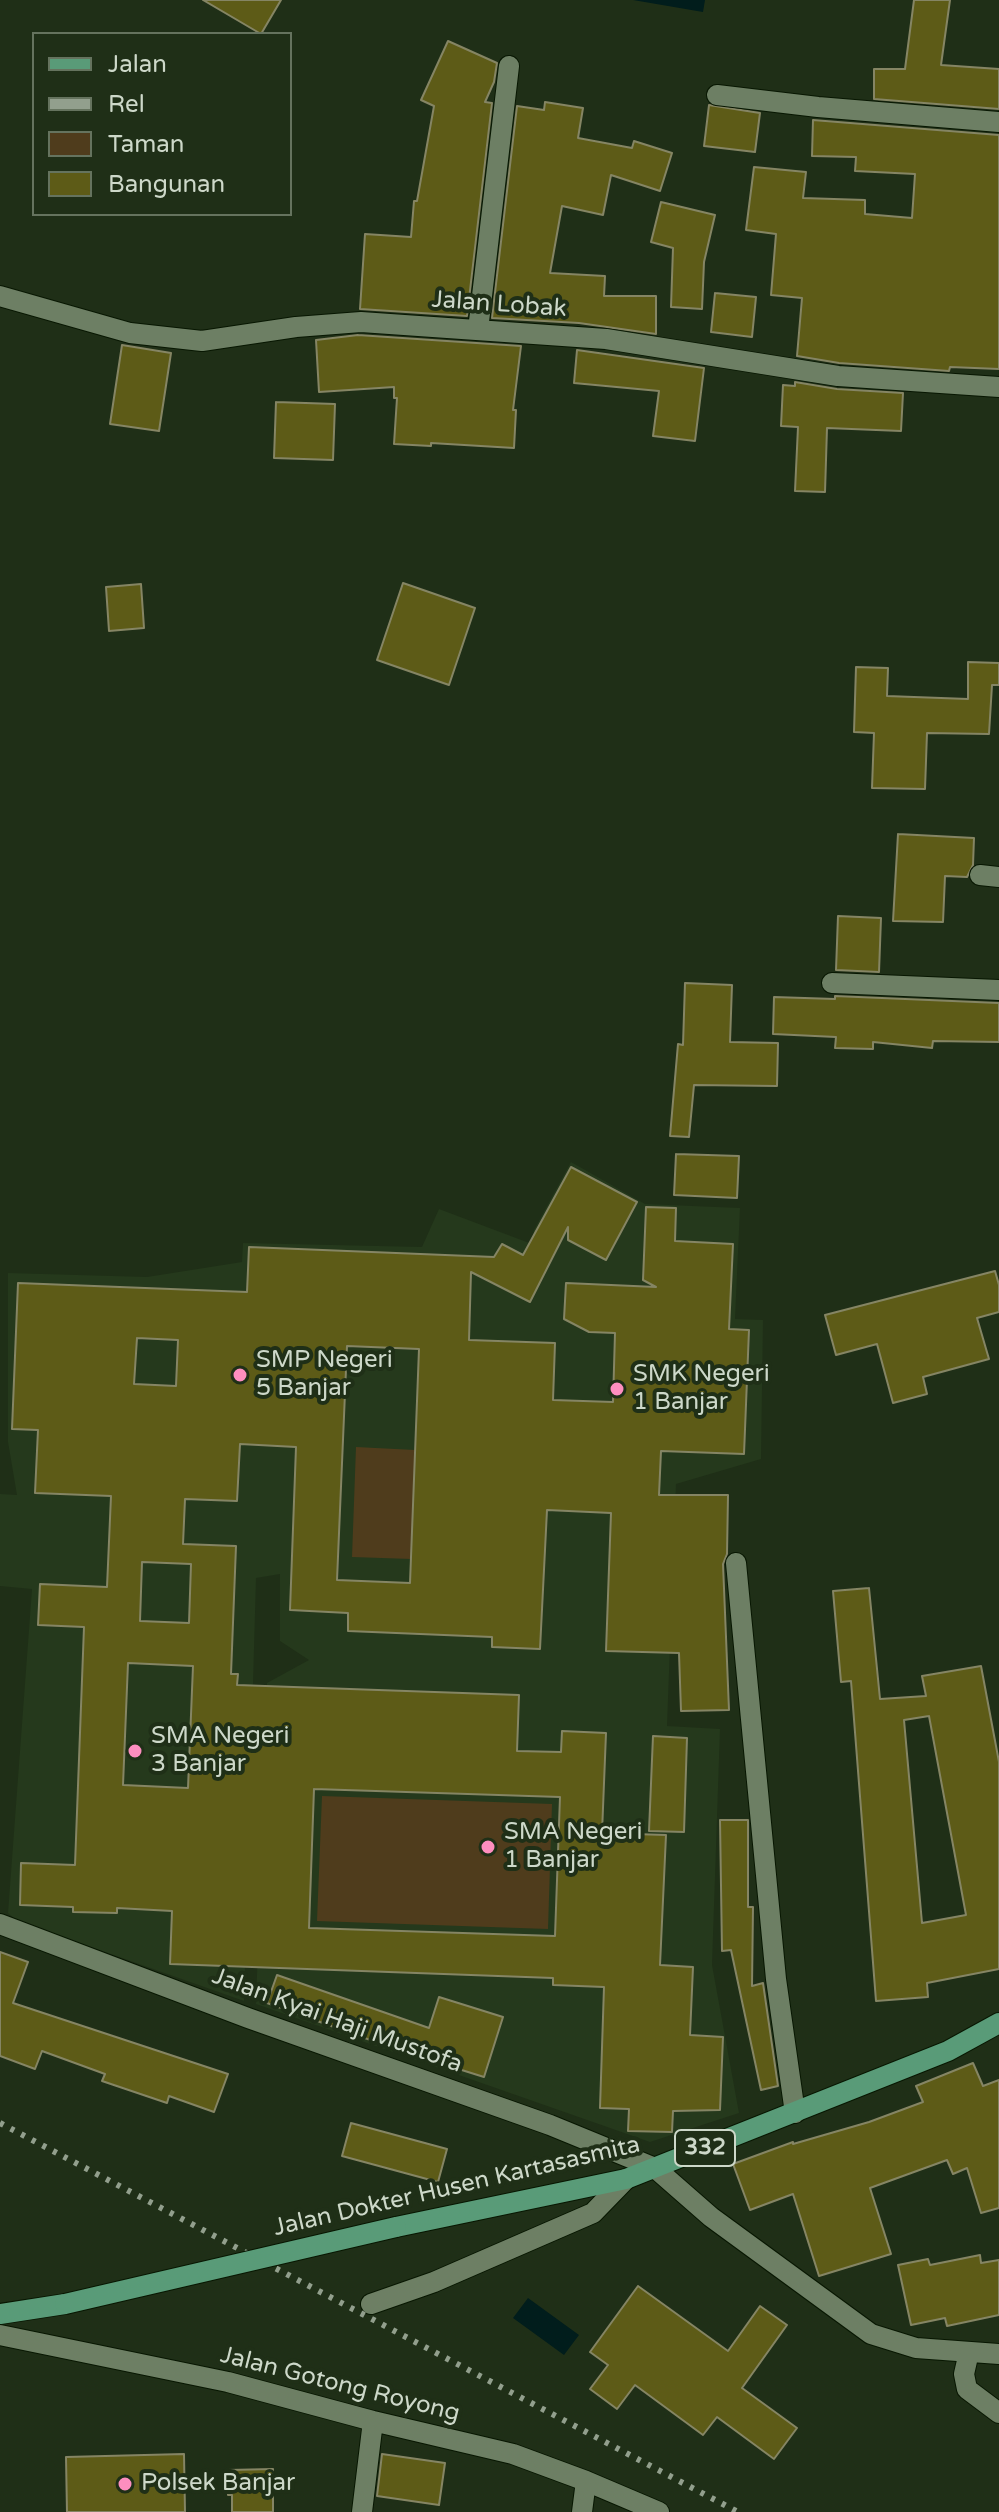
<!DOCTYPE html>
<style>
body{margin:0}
#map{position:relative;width:999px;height:2512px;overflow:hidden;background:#1f2f17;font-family:"Varela Round",sans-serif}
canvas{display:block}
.legend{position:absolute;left:32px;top:32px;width:260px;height:184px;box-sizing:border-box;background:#1f2f17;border:2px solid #65735e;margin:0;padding:10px 14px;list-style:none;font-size:24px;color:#cdd8c9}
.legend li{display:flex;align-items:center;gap:16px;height:40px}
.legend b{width:40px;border:2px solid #65735e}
</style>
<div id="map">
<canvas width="999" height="2512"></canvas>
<ul class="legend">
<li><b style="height:10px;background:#599b78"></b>Jalan</li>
<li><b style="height:10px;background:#929f8d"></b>Rel</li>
<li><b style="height:22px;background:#4f3c1c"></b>Taman</li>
<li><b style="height:22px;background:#5d5b17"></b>Bangunan</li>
</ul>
</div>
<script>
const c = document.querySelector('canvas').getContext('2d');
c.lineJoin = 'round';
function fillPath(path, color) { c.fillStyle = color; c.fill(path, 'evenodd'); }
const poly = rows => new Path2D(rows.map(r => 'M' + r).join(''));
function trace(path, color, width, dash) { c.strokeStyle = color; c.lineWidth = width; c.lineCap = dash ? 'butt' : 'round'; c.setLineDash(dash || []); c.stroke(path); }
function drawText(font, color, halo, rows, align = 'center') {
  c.font = font + ' "Varela Round",sans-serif'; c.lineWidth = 8; c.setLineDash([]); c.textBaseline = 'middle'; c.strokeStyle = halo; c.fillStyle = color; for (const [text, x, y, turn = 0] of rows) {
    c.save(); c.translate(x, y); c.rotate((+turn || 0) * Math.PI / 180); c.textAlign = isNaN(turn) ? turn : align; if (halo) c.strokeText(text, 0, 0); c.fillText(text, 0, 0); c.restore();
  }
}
fillPath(poly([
 [571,1162,645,1204,740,1208,735,1319,763,1320,761,1459,676,1484,667,1726,720,1729,712,1965,739,2113,650,2142,256,2004,267,1683,309,1660,280,1641,280,1574,256,1578,244,2001,17,1921,8,1913,32,1589,0,1586,0,1494,17,1495,8,1442,8,1273,147,1277,242,1262,243,1243,422,1247,439,1209,532,1244,534,1230]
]), '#25391c');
fillPath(poly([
 [356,1447,415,1450,411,1559,352,1557],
 [322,1796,552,1804,548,1929,317,1921]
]), '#4f3c1c');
fillPath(poly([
 [633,0,705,0,703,12],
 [528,2298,579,2335,564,2355,513,2318]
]), '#011d1c');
const building = poly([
 [203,0,281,0,261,34,203,0],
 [914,0,950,0,941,65,999,69,999,109,874,99,874,69,905,69,914,0],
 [448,41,497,63,494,82,485,102,492,103,467,316,360,309,365,234,411,237,414,201,417,201,434,106,421,100,448,41],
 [545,102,583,108,578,138,632,148,634,141,672,153,660,191,611,175,603,215,562,206,550,273,605,276,604,296,656,296,656,334,579,323,492,318,517,106,544,110,545,102],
 [709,105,760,113,755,152,704,146,709,105],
 [813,120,999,135,999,369,950,367,949,371,839,363,797,356,802,298,771,295,776,234,746,230,754,167,806,172,803,198,865,200,865,214,912,218,915,174,855,171,856,157,812,156,813,120],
 [661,202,715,215,704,262,702,309,671,307,673,248,651,242,661,202],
 [715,293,756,297,752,337,711,332,715,293],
 [358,335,521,346,513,410,516,410,514,448,431,443,431,446,394,444,397,398,394,398,394,387,319,392,316,340,358,335],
 [122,345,171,353,159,431,110,424,122,345],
 [577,350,704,368,695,441,653,436,659,391,574,383,577,350],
 [795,382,837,389,903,393,901,431,827,428,825,492,795,491,798,427,781,426,783,385,795,386,795,382],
 [276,402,335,404,333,460,274,458,276,402],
 [403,583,475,608,449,685,377,660,403,583],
 [141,584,144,628,109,631,106,587,141,584],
 [968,662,999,663,999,685,992,685,989,734,927,733,925,789,872,788,874,733,854,732,856,667,888,668,887,696,968,699,968,662],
 [898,834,974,838,973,865,967,877,945,876,943,922,893,921,898,834],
 [838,916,881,918,879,972,836,970,838,916],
 [685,983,732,985,730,1042,778,1043,777,1086,694,1085,689,1137,670,1136,678,1044,683,1045,685,983],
 [835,996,999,1003,999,1042,933,1041,932,1048,873,1042,873,1049,835,1048,836,1037,773,1034,774,997,835,999,835,996],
 [676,1154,739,1156,737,1198,674,1195,676,1154],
 [571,1167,637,1202,606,1260,568,1240,568,1227,530,1302,471,1272,469,1340,555,1343,553,1400,613,1402,615,1333,589,1332,564,1319,566,1283,656,1287,643,1280,646,1207,676,1208,675,1241,733,1244,729,1329,749,1330,744,1454,661,1451,659,1495,728,1495,727,1554,723,1564,729,1710,681,1711,679,1653,606,1651,611,1513,547,1510,540,1649,492,1647,492,1637,348,1631,348,1613,290,1610,296,1447,240,1444,237,1501,185,1499,183,1544,236,1546,231,1674,238,1674,237,1685,519,1695,517,1751,561,1752,562,1731,606,1733,602,1833,666,1835,660,1965,693,1967,690,2035,723,2037,720,2110,673,2111,672,2132,628,2131,629,2109,600,2108,604,1987,553,1985,553,1978,170,1964,172,1911,117,1908,117,1913,73,1912,73,1907,20,1905,21,1863,75,1865,84,1627,38,1625,40,1584,107,1587,111,1496,35,1493,38,1430,12,1429,18,1283,247,1292,249,1247,494,1257,502,1244,523,1255,571,1167],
 [137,1338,178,1340,176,1386,134,1384,137,1338],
 [347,1346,419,1349,410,1583,337,1580,347,1346],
 [142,1562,191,1564,189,1623,140,1621,142,1562],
 [128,1663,193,1666,188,1788,123,1785,128,1663],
 [314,1789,560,1797,555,1936,309,1928,314,1789],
 [995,1271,999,1285,999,1312,977,1318,989,1359,923,1377,927,1394,893,1403,877,1344,836,1355,825,1315,995,1271],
 [869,1588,880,1699,926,1696,922,1676,981,1666,999,1762,999,1969,927,1983,928,1997,876,2001,851,1681,841,1682,833,1591,869,1588],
 [929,1716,966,1915,922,1923,904,1720,929,1716],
 [653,1736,687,1738,684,1832,649,1831,653,1736],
 [720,1820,748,1820,748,1907,753,1907,752,1986,763,1983,778,2086,761,2090,731,1950,722,1951,720,1820],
 [0,1952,28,1962,13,2003,228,2074,214,2112,169,2096,167,2103,102,2081,105,2074,42,2051,35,2069,0,2056,0,1952],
 [277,1975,429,2028,439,1997,503,2017,484,2077,401,2051,267,2003,277,1975],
 [973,2063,983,2086,999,2080,999,2208,981,2213,967,2168,953,2174,947,2160,870,2188,891,2254,819,2276,793,2194,750,2210,733,2164,793,2142,793,2144,869,2122,923,2102,916,2086,973,2063],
 [351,2123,447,2149,438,2182,342,2156,351,2123],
 [980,2255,981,2263,999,2260,999,2315,947,2326,945,2318,911,2325,898,2265,928,2259,930,2265,980,2255],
 [638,2286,728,2351,760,2306,787,2325,742,2388,797,2428,774,2459,717,2417,703,2435,635,2385,617,2409,590,2389,608,2365,590,2352,638,2286],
 [184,2454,185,2512,67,2512,66,2457,184,2454],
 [382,2454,445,2463,439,2505,377,2496,382,2454],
 [273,2469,273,2512,232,2512,232,2495,228,2495,228,2470,273,2469]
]);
fillPath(building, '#5d5b17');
trace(building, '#858564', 2);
const minor = poly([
 [717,95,818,107,999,122],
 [0,296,130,333,202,341,296,327,361,322,606,339,838,376,999,387],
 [478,330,509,66],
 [980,875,999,877],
 [832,983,999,990],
 [736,1563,776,1979,795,2113],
 [0,1924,248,2018,550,2125,655,2168,711,2217,871,2334,916,2348,999,2354],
 [371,2304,434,2282,593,2213,626,2179],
 [0,2335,228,2382,373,2421,513,2454,586,2481,659,2512],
 [969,2352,964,2374,967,2389,999,2413],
 [362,2512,373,2421],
 [582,2512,586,2481]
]);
const major = poly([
 [396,2227,626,2179,948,2051,999,2023],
 [0,2314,65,2304]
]);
trace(minor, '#081702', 22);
trace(major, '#081702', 22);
trace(minor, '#6d7f64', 20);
trace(major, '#599b78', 20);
trace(poly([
 [0,2123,738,2512]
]), '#929f8d', 6, [4, 8]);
const majorBridge = poly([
 [65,2304,396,2227]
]);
trace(majorBridge, '#081702', 22, []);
trace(majorBridge, '#599b78', 20);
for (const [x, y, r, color] of [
 [240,1375,8,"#fd8ebf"],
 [617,1389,8,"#fd8ebf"],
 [135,1751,8,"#fd8ebf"],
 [488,1847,8,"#fd8ebf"],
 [125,2484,8,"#fd8ebf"]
]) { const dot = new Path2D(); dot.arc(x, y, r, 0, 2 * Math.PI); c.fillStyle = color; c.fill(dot); trace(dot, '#1f2f17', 3); }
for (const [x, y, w] of [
 [705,2148,60]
]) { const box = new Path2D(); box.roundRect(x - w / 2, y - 18, w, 36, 6); c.fillStyle = '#1f2f17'; c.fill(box); trace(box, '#cdd8c9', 2); }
drawText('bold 22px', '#cdd8c9', null, [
 ["332",705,2148]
]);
drawText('24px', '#cdd8c9', '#1f2f17', [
 ["Jalan Lobak",499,305,4],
 ["Jalan Kyai Haji Mustofa",337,2021,20],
 ["Jalan Dokter Husen Kartasasmita",457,2187,-13],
 ["Jalan Gotong Royong",340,2385,14]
]);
drawText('24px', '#cdd8c9', '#1f2f17', [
 ["SMP Negeri",256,1361],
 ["5 Banjar",256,1389],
 ["SMK Negeri",633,1375],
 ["1 Banjar",633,1403],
 ["SMA Negeri",151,1737],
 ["3 Banjar",151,1765],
 ["SMA Negeri",504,1833],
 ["1 Banjar",504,1861],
 ["Polsek Banjar",141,2484]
], 'left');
</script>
